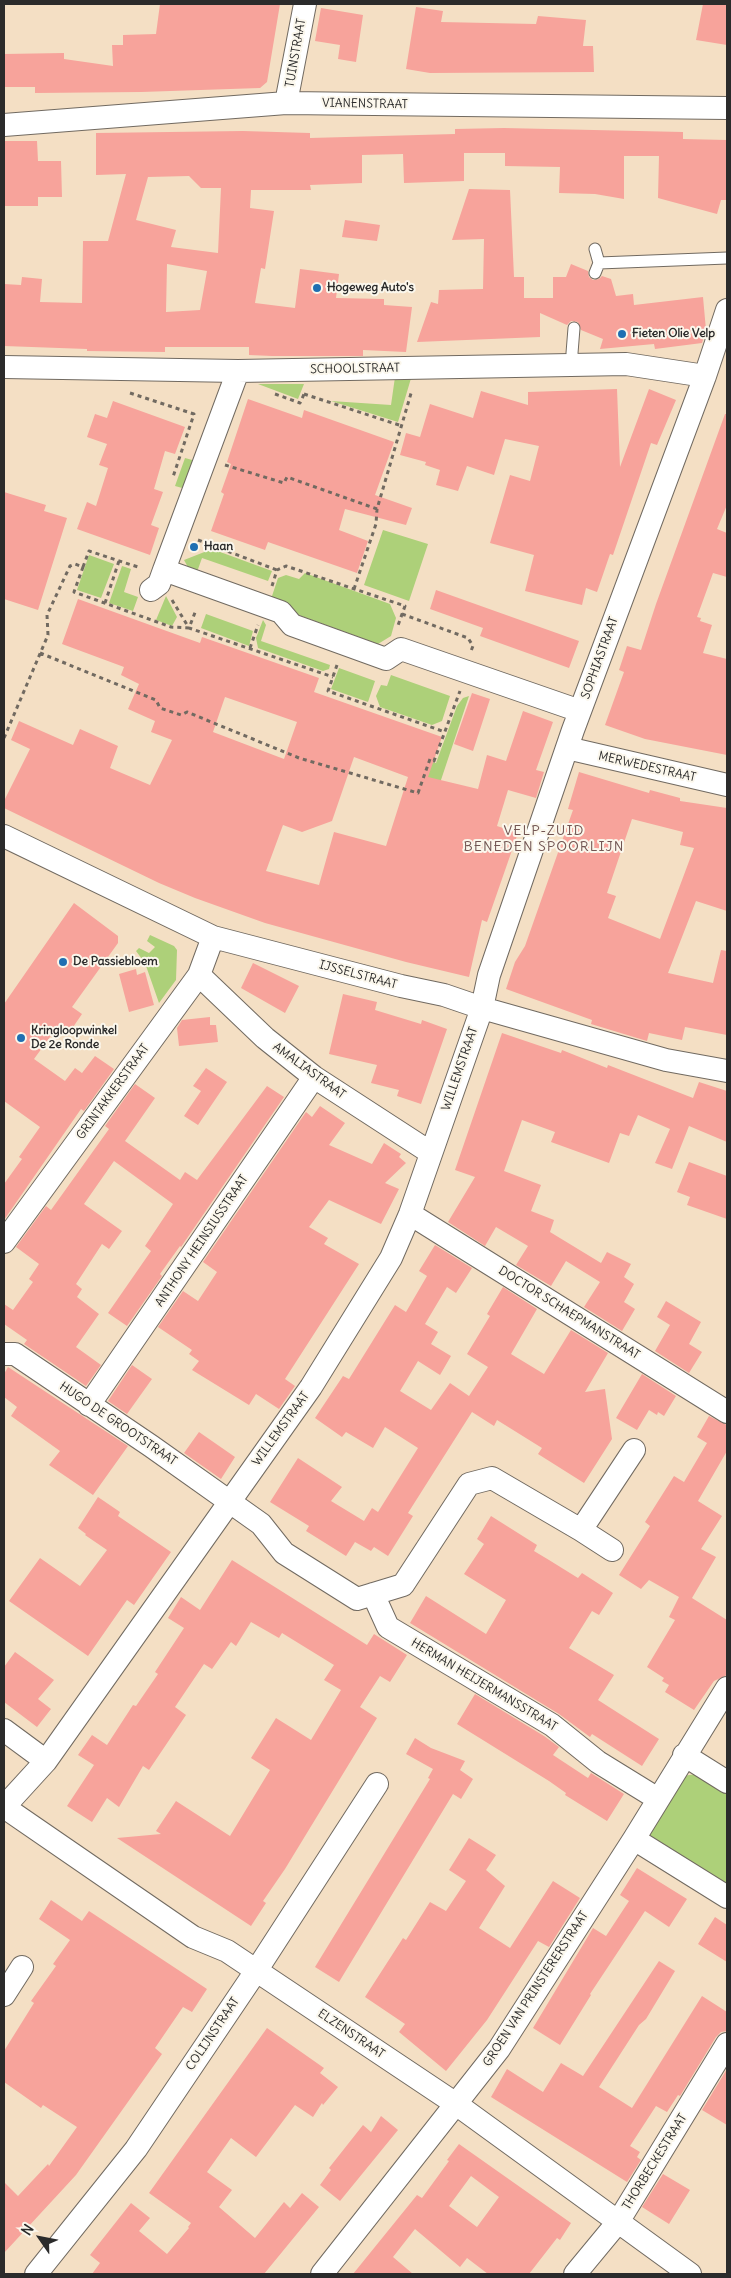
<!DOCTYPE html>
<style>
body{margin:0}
#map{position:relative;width:731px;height:2278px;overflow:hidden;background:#f4dfc4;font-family:Delius,sans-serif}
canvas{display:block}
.frame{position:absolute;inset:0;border:5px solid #2b2b2b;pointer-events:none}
.north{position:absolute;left:15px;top:2213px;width:50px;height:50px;-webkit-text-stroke:4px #fbf7ec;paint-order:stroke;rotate:303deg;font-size:14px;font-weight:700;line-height:20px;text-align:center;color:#2b2b2b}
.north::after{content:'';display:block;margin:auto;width:18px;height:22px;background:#2b2b2b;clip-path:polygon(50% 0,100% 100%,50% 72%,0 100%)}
</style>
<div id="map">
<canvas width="731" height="2278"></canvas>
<div class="frame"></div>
<div class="north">N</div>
</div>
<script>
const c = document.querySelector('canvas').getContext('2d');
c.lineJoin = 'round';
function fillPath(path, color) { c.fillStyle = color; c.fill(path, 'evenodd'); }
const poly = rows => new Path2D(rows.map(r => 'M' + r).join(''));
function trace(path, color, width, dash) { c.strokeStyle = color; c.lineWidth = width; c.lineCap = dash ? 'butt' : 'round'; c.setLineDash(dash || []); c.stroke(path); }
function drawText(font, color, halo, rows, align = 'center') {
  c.font = font + ' Delius,sans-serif'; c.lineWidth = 4; c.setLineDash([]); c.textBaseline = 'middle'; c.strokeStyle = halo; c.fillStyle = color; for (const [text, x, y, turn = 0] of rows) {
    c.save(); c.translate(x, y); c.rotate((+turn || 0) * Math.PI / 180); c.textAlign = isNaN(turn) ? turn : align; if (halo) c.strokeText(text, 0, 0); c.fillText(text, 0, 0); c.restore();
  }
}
fillPath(poly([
 [412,375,398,422,331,401,391,405,395,377],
 [258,384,304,384,298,399],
 [185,458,196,461,186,489,175,486],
 [383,530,428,544,409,601,364,585],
 [212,549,272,571,268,581,202,558,197,572,189,569,184,560],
 [89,555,114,564,101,598,77,590],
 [122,566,131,569,124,592,138,597,133,611,109,603],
 [305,573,390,604,396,618,391,636,378,644,293,613,271,599,278,578,286,575,299,579],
 [166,596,177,617,172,626,156,620],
 [206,614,253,631,249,646,201,628],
 [263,620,266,625,261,641,330,665,329,669,323,671,258,648,256,638],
 [339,668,375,681,368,702,331,689],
 [391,675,450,696,442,721,432,725,380,707,376,696,381,685,387,686],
 [469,696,435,798,420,794,431,762,436,763,457,706,463,698],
 [150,935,174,946,177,950,176,980,159,1003,145,963,136,951,139,948,149,953,155,947,147,941],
 [697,1774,727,1792,727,1888,645,1839,682,1776]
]), '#add079');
fillPath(poly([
 [160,4,280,4,267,82,260,88,141,92,35,93,35,87,4,87,4,54,64,53,64,59,113,66,112,45,123,45,123,35,156,34],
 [703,4,727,4,727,45,696,40],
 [416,7,443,11,441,22,536,24,538,16,586,20,583,46,593,46,594,72,430,73,406,69],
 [321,8,363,15,356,62,338,59,340,45,315,41],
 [504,128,683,132,683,139,727,140,727,200,721,200,717,214,658,198,659,156,624,156,624,199,595,194,559,193,560,167,505,166,505,153,464,153,464,181,404,183,403,154,362,155,362,183,310,185,311,190,251,190,250,208,274,211,265,269,261,268,255,303,295,308,300,269,339,274,336,298,384,299,384,305,412,307,406,352,363,350,363,356,272,356,249,355,249,347,165,347,165,352,87,351,87,349,4,346,4,284,21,285,22,277,42,279,40,302,82,303,83,241,108,241,126,174,96,175,96,133,243,131,310,133,310,138,455,134,455,129],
 [189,176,201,188,221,188,218,253,171,247,176,230,136,220,148,177],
 [167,264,207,271,200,310,166,312],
 [4,141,37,141,38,161,61,161,62,197,38,197,38,206,5,206],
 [469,189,510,190,514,277,524,277,524,298,553,298,553,277,566,277,571,264,588,271,589,277,593,280,599,279,602,276,611,279,616,296,633,294,634,305,703,297,706,330,702,343,655,349,654,344,600,349,603,339,581,330,578,322,571,321,567,325,540,313,540,337,417,342,431,302,438,304,439,290,483,289,484,239,452,240],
 [345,220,380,225,377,241,342,237],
 [617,389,620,467,649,389,676,400,657,445,651,443,613,555,610,554,597,592,586,588,582,605,525,591,534,555,490,543,510,475,530,481,539,446,505,439,494,475,467,466,458,491,436,485,440,470,425,465,426,462,400,455,406,433,420,437,430,404,473,418,481,391,528,405,528,392],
 [248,399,302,418,304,410,394,442,375,495,412,508,406,525,345,509,339,530,368,541,357,573,268,542,265,550,211,531,224,494,221,492,231,464,227,462],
 [113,401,185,427,175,454,165,451,154,489,163,492,151,525,159,528,150,555,77,529,87,502,96,506,108,468,99,465,107,444,87,437,95,414,107,418],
 [725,414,727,414,727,505,717,529,727,533,727,577,713,573,697,617,701,618,700,621,712,625,703,653,727,659,727,755,645,739,605,725,624,672,619,670,627,646,641,650,656,604],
 [4,492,46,505,44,511,67,518,38,610,4,599],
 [436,590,579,641,569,668,480,636,483,628,430,609],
 [78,599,200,643,202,637,319,678,314,692,442,737,428,777,478,789,487,755,506,761,523,711,553,722,536,770,544,772,536,798,508,790,497,826,518,833,487,922,482,920,469,977,406,962,265,923,195,898,159,883,4,808,4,801,30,749,11,740,19,721,73,745,80,729,118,746,110,768,150,785,172,740,151,732,155,721,128,709,139,684,121,675,124,667,62,644],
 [225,697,297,722,284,759,213,732],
 [354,757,408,777,386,846,334,832,319,885,266,871,283,825,302,832,332,821],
 [472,693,490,699,473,751,454,744],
 [579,772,649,793,650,790,680,798,680,801,727,808,727,911,696,901,668,973,713,983,721,950,727,951,727,1035,685,1027,682,1040,649,1033,647,1041,591,1024,592,1020,506,989,515,962,525,946,573,810,568,809],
 [632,819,683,832,680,845,694,848,660,939,608,918,616,896,607,893],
 [74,903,118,936,118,943,72,1007,82,1014,69,1033,58,1026,34,1059,65,1081,75,1068,82,1073,95,1056,114,1069,84,1111,81,1109,4,1220,4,1184,22,1159,19,1157,40,1127,4,1101,4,1004],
 [253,963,299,986,285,1013,241,988],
 [136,969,137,975,145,972,154,1005,129,1012,119,974],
 [343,994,377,1002,375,1010,421,1024,422,1020,447,1029,421,1104,397,1096,399,1090,371,1083,377,1065,329,1054],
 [210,1017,210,1025,216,1025,218,1042,179,1046,177,1028,182,1020],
 [502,1033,561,1053,562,1050,607,1068,608,1065,693,1098,699,1082,727,1091,727,1142,689,1126,672,1169,655,1163,670,1129,638,1115,629,1136,620,1133,609,1163,551,1142,555,1132,522,1120,504,1171,541,1185,531,1211,554,1220,550,1232,601,1263,607,1252,631,1264,624,1277,634,1284,624,1302,635,1309,622,1331,584,1307,600,1282,566,1261,551,1286,516,1265,528,1246,496,1227,485,1246,448,1222,475,1177,455,1170],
 [206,1068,227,1082,198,1125,184,1116,201,1091,193,1086],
 [135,1084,155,1098,125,1141,180,1180,185,1172,197,1180,267,1086,284,1097,181,1247,180,1246,160,1274,162,1276,127,1326,108,1313,151,1251,145,1246,173,1204,114,1161,84,1204,122,1231,109,1249,102,1244,76,1284,82,1289,77,1297,99,1314,76,1347,101,1365,86,1386,24,1344,27,1340,4,1324,4,1304,13,1310,33,1282,29,1279,39,1264,16,1247,46,1206,51,1210,109,1129,105,1126],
 [320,1106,345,1123,329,1145,372,1164,384,1143,401,1154,399,1157,406,1163,385,1183,399,1189,381,1224,329,1200,309,1227,328,1238,324,1244,359,1264,285,1379,295,1386,279,1409,256,1394,249,1405,192,1370,199,1361,189,1354,192,1350,158,1327,183,1291,198,1301,217,1272,203,1262,306,1112,312,1117],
 [689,1162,727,1176,727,1219,687,1205,690,1197,677,1192],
 [435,1245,472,1268,456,1293,447,1287,425,1324,438,1332,431,1344,451,1356,440,1375,418,1361,400,1391,431,1410,450,1383,469,1396,488,1367,467,1354,490,1316,487,1314,503,1287,537,1309,511,1354,544,1374,571,1330,608,1353,585,1392,605,1389,612,1439,584,1483,538,1454,542,1448,497,1420,494,1426,472,1412,408,1513,413,1516,388,1556,374,1547,371,1551,355,1542,346,1556,306,1531,309,1526,270,1502,298,1458,342,1487,331,1501,364,1521,372,1508,378,1512,418,1448,385,1427,373,1448,346,1432,342,1437,315,1418,343,1376,349,1379,395,1305,406,1312,427,1276,419,1271],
 [666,1301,701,1322,689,1344,702,1352,689,1373,655,1351,670,1325,657,1317],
 [132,1365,152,1379,127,1414,108,1401],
 [8,1367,128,1446,93,1495,49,1465,60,1451,11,1416,17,1407,4,1397,4,1374],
 [642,1374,676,1396,664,1416,658,1412,657,1415,649,1410,637,1430,616,1418],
 [709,1416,727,1425,727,1451,698,1501,722,1516,701,1549,716,1557,692,1598,727,1620,727,1675,714,1681,694,1710,665,1692,669,1685,662,1681,664,1678,647,1667,675,1620,669,1617,679,1597,649,1580,641,1589,619,1575,650,1526,645,1522,674,1476,684,1482,707,1443,697,1437],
 [199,1432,235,1457,221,1479,184,1453],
 [98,1497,120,1512,118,1516,171,1552,134,1605,127,1600,88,1656,9,1601,40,1558,80,1586,107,1550,85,1535,86,1534,78,1528],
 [491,1516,537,1545,534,1551,549,1560,578,1578,582,1573,613,1593,599,1615,592,1611,569,1648,614,1675,598,1700,659,1739,642,1766,592,1734,590,1737,559,1714,410,1623,426,1596,486,1634,506,1600,464,1574,484,1544,477,1539],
 [232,1560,367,1645,374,1634,407,1655,390,1682,380,1676,360,1707,377,1718,285,1869,263,1901,266,1903,251,1926,117,1838,161,1834,156,1831,176,1801,230,1836,270,1770,251,1758,276,1718,311,1740,341,1690,324,1680,334,1665,282,1633,279,1638,251,1622,236,1646,231,1642,212,1669,204,1664,175,1707,186,1715,149,1770,143,1766,119,1807,107,1798,92,1822,67,1806,94,1765,78,1755,92,1735,107,1745,133,1705,136,1706,158,1674,155,1672,184,1628,168,1618,181,1597,200,1610],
 [15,1652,54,1680,38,1699,51,1709,37,1727,4,1702,4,1667],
 [475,1694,544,1736,559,1747,553,1755,588,1778,591,1773,624,1794,607,1821,565,1795,566,1793,549,1781,457,1724],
 [415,1738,431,1748,465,1761,460,1770,473,1779,461,1799,453,1794,339,1982,315,1967,430,1779,428,1778,433,1769,406,1754],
 [469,1838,496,1855,486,1870,505,1886,479,1928,510,1948,553,1881,580,1898,549,1947,538,1941,487,2020,446,2071,399,2032,405,2024,365,1997,403,1938,406,1940,430,1902,446,1911,466,1881,449,1870],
 [637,1868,687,1899,669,1927,645,1911,590,1994,591,1995,560,2045,533,2028,593,1928,606,1936,629,1901,620,1895],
 [51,1900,82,1921,89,1911,207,1989,192,2012,183,2007,155,2048,162,2054,76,2175,4,2253,4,2182,18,2196,48,2164,49,2166,77,2127,43,2105,41,2108,4,2082,4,2051,34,2003,31,2001,56,1966,53,1964,70,1940,39,1919],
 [715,1917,727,1925,727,1962,698,1944],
 [659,1961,675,1971,646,2019,639,2025,599,2087,632,2108,702,1996,727,2012,727,2031,721,2032,716,2037,680,2096,678,2095,667,2112,656,2106,630,2146,640,2152,637,2157,641,2160,627,2182,491,2097,507,2069,543,2092,561,2063,583,2076],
 [267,2028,324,2068,320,2073,338,2087,323,2105,322,2103,313,2117,295,2105,256,2157,231,2138,207,2172,232,2190,219,2207,255,2238,284,2202,290,2208,302,2193,319,2207,264,2274,92,2274,100,2263,90,2255,131,2203,150,2218,139,2231,167,2254,189,2228,188,2227,191,2223,149,2193],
 [727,2069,727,2125,702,2110],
 [381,2116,398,2130,340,2201,320,2185,331,2170,329,2168,363,2125,371,2132],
 [459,2144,571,2223,560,2240,557,2238,529,2274,488,2274,467,2258,460,2267,415,2229,393,2257,413,2274,353,2274,417,2195,422,2198,449,2161,447,2160],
 [471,2176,499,2197,477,2227,449,2206],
 [663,2174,690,2190,669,2224,642,2207]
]), '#f7a39b');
const service = poly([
 [595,249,599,263],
 [595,273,599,263,727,258],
 [573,366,572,353,574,328]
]);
const minor = poly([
 [286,103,305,4],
 [4,125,286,103,727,108],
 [4,367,238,371,626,364,705,376],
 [238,371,164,570,281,612,292,625,386,659,401,649,580,711],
 [151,590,159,584,164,570],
 [567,748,727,785],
 [4,836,213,937,401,986,444,995,482,1008,666,1060,727,1071],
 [199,975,265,1038,314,1077,431,1153],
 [410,1214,727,1412],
 [4,1242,199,975,213,937],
 [4,1354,15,1354,151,1446,261,1524,284,1553,357,1599,403,1585,469,1484,492,1478,581,1530,634,1450],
 [89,1405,314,1077],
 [581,1530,612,1550],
 [373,1594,388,1627,552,1725,598,1762,658,1799],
 [4,1730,46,1761],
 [684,1755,727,1782],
 [4,1807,46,1761,311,1387,391,1258,410,1214,482,1008,489,975,573,730,705,376,727,310],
 [4,1807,193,1937,227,1951,456,2104,690,2274],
 [634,1839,727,1897],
 [4,1995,22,1967],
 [36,2274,136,2149,256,1971,377,1784],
 [322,2274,499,2049,634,1839,727,1688],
 [575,2274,618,2222,727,2044]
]);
trace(service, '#716a61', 13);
trace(minor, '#716a61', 24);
trace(poly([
 [130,393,194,414,173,477],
 [275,394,300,403,305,392],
 [304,394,402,426],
 [225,465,284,483,287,477,377,509],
 [198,540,277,570],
 [83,567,74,592,171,627,189,628,196,610],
 [272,586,277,570,286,566,405,606,397,628],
 [354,589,376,524,377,509,412,390],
 [172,600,189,628,333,677],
 [105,603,119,561],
 [402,614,468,638,473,646,471,651],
 [250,648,258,625],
 [40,653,156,700,160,708,181,715,187,712,299,758,418,793,430,759,434,761,460,691],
 [337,665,328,691,445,732],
 [4,738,48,635,47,615,70,566,75,564,83,567,89,551,141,568]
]), '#716a61', 3, [4, 4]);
trace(service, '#fff', 11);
trace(minor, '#fff', 22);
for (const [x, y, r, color] of [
 [317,288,5,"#1f6fb2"],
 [622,334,5,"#1f6fb2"],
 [194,547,5,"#1f6fb2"],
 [63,962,5,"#1f6fb2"],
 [21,1038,5,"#1f6fb2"]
]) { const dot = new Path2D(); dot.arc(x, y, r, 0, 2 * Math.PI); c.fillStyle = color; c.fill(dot); trace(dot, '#fbf7ec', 2); }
drawText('12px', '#2b2b2b', '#fbf7ec', [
 ["TUINSTRAAT",296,53,-80],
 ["VIANENSTRAAT",365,104,1],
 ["SCHOOLSTRAAT",355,369,-1],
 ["SOPHIASTRAAT",600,658,-70],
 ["MERWEDESTRAAT",647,767,13],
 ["IJSSELSTRAAT",358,975,15],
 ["WILLEMSTRAAT",460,1069,-71],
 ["AMALIASTRAAT",309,1071,36],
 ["GRINTAKKERSTRAAT",113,1092,-54],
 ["ANTHONY HEINSIUSSTRAAT",202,1241,-56],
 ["DOCTOR SCHAEPMANSTRAAT",569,1313,32],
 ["HUGO DE GROOTSTRAAT",118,1424,34],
 ["WILLEMSTRAAT",281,1429,-54],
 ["HERMAN HEIJERMANSSTRAAT",484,1685,31],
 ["GROEN VAN PRINSTERERSTRAAT",536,1989,-57],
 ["COLIJNSTRAAT",213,2034,-56],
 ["ELZENSTRAAT",351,2034,34],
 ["THORBECKESTRAAT",655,2162,-58]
]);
drawText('bold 12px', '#2b2b2b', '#fbf7ec', [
 ["Hogeweg Auto's",327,288],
 ["Fieten Olie Velp",632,334],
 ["Haan",204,547],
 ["De Passiebloem",73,962],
 ["Kringloopwinkel",31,1031],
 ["De 2e Ronde",31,1045]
], 'left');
c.letterSpacing = '1px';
drawText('14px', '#725552', '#fbf7ec', [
 ["VELP-ZUID",544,831],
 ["BENEDEN SPOORLIJN",544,847]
]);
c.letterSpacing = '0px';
</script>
